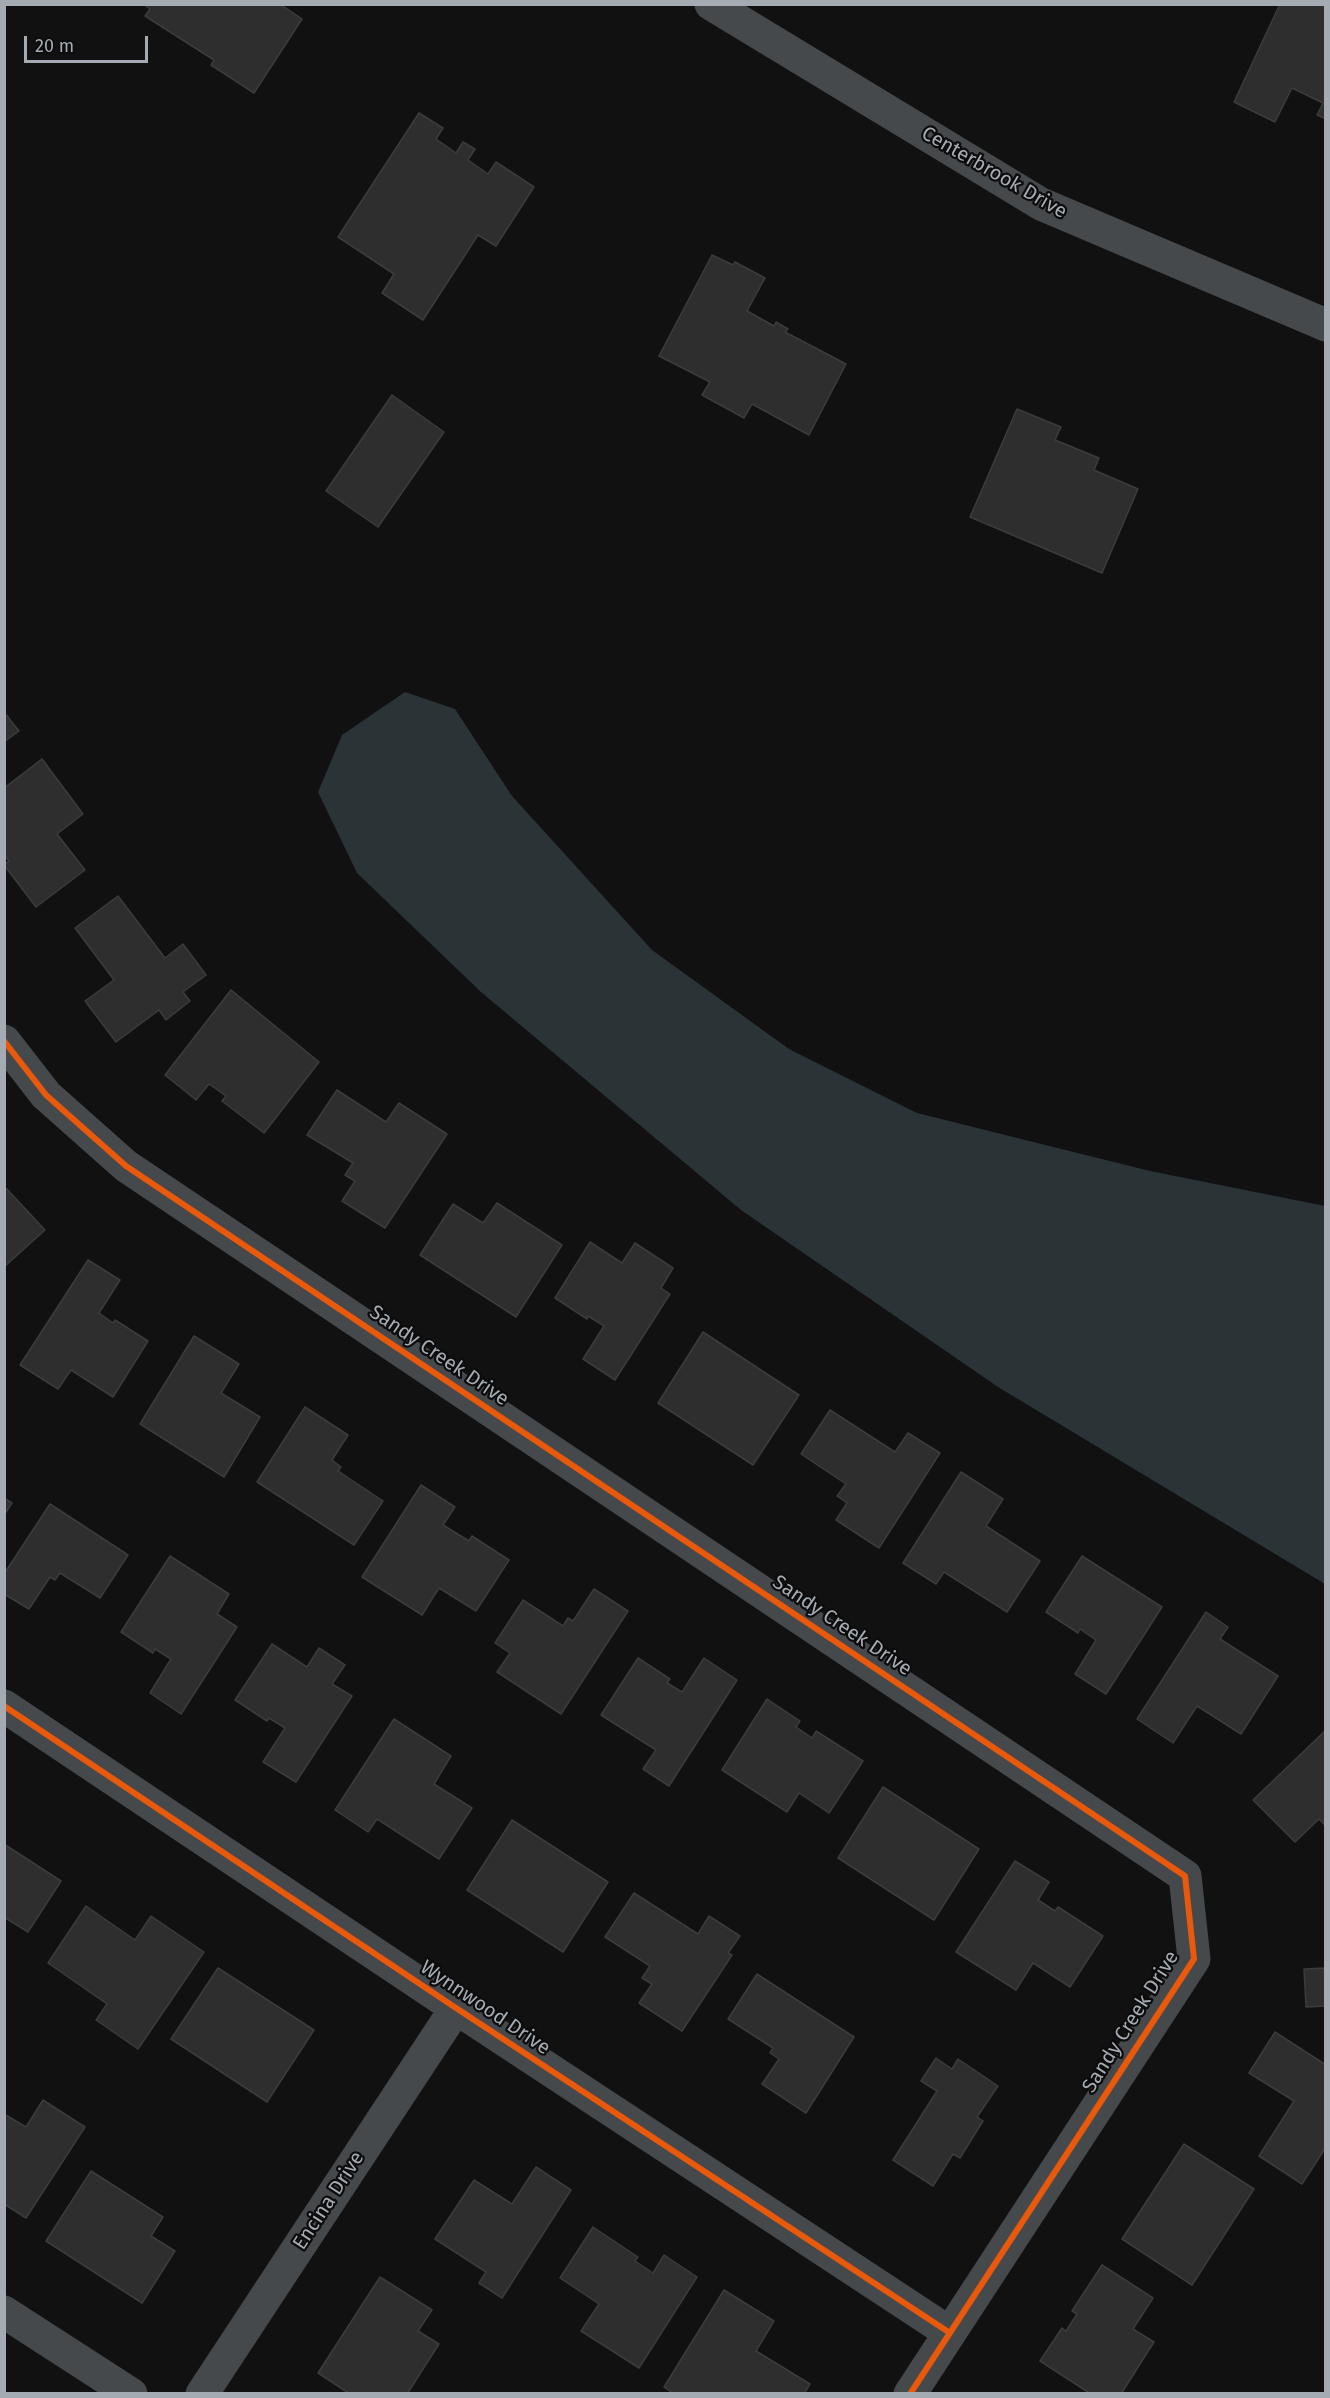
<!DOCTYPE html>
<style>
body{margin:0}
#map{position:relative;width:1330px;height:2398px;overflow:hidden;background:#111112;font-family:"Fira Sans",sans-serif}
canvas{display:block}
.frame{position:absolute;inset:0;border:6px solid #a4abb2;pointer-events:none}
.scale{position:absolute;left:24px;top:36px;width:124px;height:27px;box-sizing:border-box;border:3px solid #a4abb2;border-top:0;padding-left:8px;font-size:18px;line-height:21px;white-space:nowrap;color:#a4abb2;-webkit-text-stroke:4px #0c0c0d;paint-order:stroke}
</style>
<div id="map">
<canvas width="1330" height="2398"></canvas>
<div class="frame"></div>
<div class="scale">20 m</div>
</div>
<script>
const c = document.querySelector('canvas').getContext('2d');
c.lineJoin = 'round';
function fillPath(path, color) { c.fillStyle = color; c.fill(path, 'evenodd'); }
const poly = rows => new Path2D(rows.map(r => 'M' + r).join(''));
function trace(path, color, width, dash) { c.strokeStyle = color; c.lineWidth = width; c.lineCap = dash ? 'butt' : 'round'; c.setLineDash(dash || []); c.stroke(path); }
function drawText(font, color, halo, rows, align = 'center') {
  c.font = font + ' "Fira Sans",sans-serif'; c.lineWidth = 4.5; c.setLineDash([]); c.textBaseline = 'middle'; c.strokeStyle = halo; c.fillStyle = color; for (const [text, x, y, turn = 0] of rows) {
    c.save(); c.translate(x, y); c.rotate((+turn || 0) * Math.PI / 180); c.textAlign = isNaN(turn) ? turn : align; if (halo) c.strokeText(text, 0, 0); c.fillText(text, 0, 0); c.restore();
  }
}
fillPath(poly([
 [405,692,455,709,512,796,652,950,789,1049,917,1113,1150,1171,1325,1206,1325,1584,998,1387,741,1210,481,992,357,873,318,792,342,735]
]), '#2a3336');
const building = poly([
 [143,4,280,4,302,19,254,93,211,65,214,60,145,16,150,9,143,4],
 [1280,4,1326,4,1326,119,1317,115,1323,103,1292,88,1275,122,1234,102,1280,4],
 [419,113,443,128,436,139,456,153,463,142,475,149,468,160,488,174,496,162,534,187,496,246,478,235,423,320,382,293,394,274,338,237,419,113],
 [712,255,733,265,735,262,765,278,747,311,774,326,776,322,788,329,785,332,846,364,809,435,752,404,744,418,702,395,710,382,659,356,712,255],
 [392,395,444,432,378,527,326,491,392,395],
 [1017,409,1061,427,1055,440,1099,458,1094,470,1138,489,1102,573,970,517,1017,409],
 [4,712,19,731,4,742,4,712],
 [42,759,83,814,57,834,85,870,36,907,4,865,9,861,4,855,4,788,42,759],
 [118,896,165,958,183,944,206,975,183,992,190,1001,166,1020,159,1010,116,1042,85,1001,114,980,75,928,118,896],
 [231,990,319,1062,264,1133,222,1101,226,1096,209,1084,196,1100,165,1075,231,990],
 [337,1090,386,1122,399,1103,447,1134,385,1228,342,1201,355,1181,345,1175,353,1163,307,1135,337,1090],
 [4,1186,45,1230,4,1267,4,1186],
 [497,1203,562,1245,516,1317,420,1255,453,1204,483,1223,497,1203],
 [590,1242,622,1263,635,1243,673,1268,661,1288,670,1294,615,1380,583,1359,604,1326,588,1316,587,1319,555,1298,590,1242],
 [88,1260,120,1280,99,1313,113,1323,115,1320,148,1341,113,1397,71,1370,58,1389,20,1365,88,1260],
 [703,1332,799,1395,753,1465,658,1403,703,1332],
 [194,1336,239,1364,221,1393,260,1417,224,1477,140,1424,194,1336],
 [305,1407,348,1435,332,1460,341,1467,338,1471,383,1501,354,1545,257,1482,305,1407],
 [830,1410,895,1452,908,1433,940,1453,879,1548,836,1520,847,1503,837,1496,846,1484,801,1454,830,1410],
 [961,1472,1003,1499,986,1526,1040,1561,1007,1612,944,1572,936,1584,903,1563,961,1472],
 [421,1485,455,1507,443,1525,469,1541,472,1536,509,1560,476,1611,439,1588,422,1615,362,1577,421,1485],
 [4,1498,12,1503,4,1515,4,1498],
 [50,1504,128,1555,100,1598,60,1573,55,1580,50,1577,29,1609,4,1594,4,1574,50,1504],
 [170,1556,229,1594,217,1614,237,1627,181,1714,150,1693,171,1659,155,1649,153,1653,121,1632,170,1556],
 [1082,1556,1162,1607,1106,1694,1075,1674,1096,1640,1080,1629,1078,1633,1046,1612,1082,1556],
 [594,1589,628,1611,561,1714,497,1672,510,1653,495,1643,523,1600,563,1626,568,1618,573,1621,594,1589],
 [1206,1612,1228,1627,1220,1639,1278,1676,1241,1734,1197,1706,1173,1743,1137,1719,1206,1612],
 [272,1644,307,1667,319,1648,345,1665,332,1684,352,1696,296,1782,263,1762,285,1728,269,1718,267,1721,235,1700,272,1644],
 [638,1658,670,1679,667,1683,682,1692,704,1658,737,1680,669,1786,643,1769,656,1750,601,1715,638,1658],
 [767,1699,800,1721,796,1727,812,1738,816,1731,863,1761,829,1813,799,1793,787,1812,722,1770,767,1699],
 [394,1719,451,1756,434,1784,472,1808,439,1859,377,1819,368,1832,335,1810,394,1719],
 [1326,1730,1326,1826,1319,1819,1295,1842,1253,1800,1326,1730],
 [883,1787,979,1849,934,1920,838,1858,883,1787],
 [512,1820,608,1882,563,1952,467,1890,512,1820],
 [4,1844,61,1881,28,1932,4,1917,4,1844],
 [1015,1861,1049,1882,1038,1900,1055,1911,1058,1907,1103,1936,1070,1987,1033,1963,1016,1990,956,1952,1015,1861],
 [634,1893,698,1934,709,1916,740,1936,728,1953,732,1955,682,2031,639,2003,652,1984,642,1978,650,1966,605,1937,634,1893],
 [86,1906,135,1940,151,1916,204,1952,138,2049,96,2020,107,2004,48,1963,86,1906],
 [218,1968,314,2030,267,2102,171,2039,218,1968],
 [1326,1968,1326,2006,1306,2007,1304,1969,1326,1968],
 [757,1974,854,2037,806,2113,762,2084,779,2059,770,2053,773,2048,728,2019,757,1974],
 [1275,2032,1326,2065,1326,2147,1302,2184,1259,2156,1294,2101,1249,2073,1275,2032],
 [936,2058,952,2069,958,2059,998,2086,977,2117,983,2121,960,2158,953,2154,933,2186,893,2160,937,2091,921,2081,936,2058],
 [43,2100,85,2127,26,2218,4,2204,4,2114,26,2127,43,2100],
 [1184,2144,1254,2189,1192,2285,1122,2239,1184,2144],
 [536,2167,571,2190,502,2298,479,2283,486,2272,435,2239,474,2180,512,2204,536,2167],
 [91,2171,163,2217,151,2236,175,2251,142,2303,46,2241,91,2171],
 [593,2227,638,2257,635,2261,653,2273,664,2255,697,2277,639,2368,581,2331,599,2304,560,2278,593,2227],
 [1102,2265,1153,2298,1133,2329,1154,2342,1121,2394,1091,2394,1040,2361,1062,2328,1066,2331,1077,2314,1072,2311,1102,2265],
 [380,2277,432,2310,418,2331,439,2344,407,2394,350,2394,318,2373,380,2277],
 [724,2290,774,2321,756,2351,810,2384,804,2394,674,2394,664,2387,724,2290]
]);
fillPath(building, '#2e2e2f');
trace(building, '#3a3c3e', 1.5);
trace(poly([
 [711,4,1041,204,1326,325],
 [4,1041,46,1095,126,1166,1185,1876,1194,1959,910,2394],
 [4,1706,456,2008,950,2333],
 [4,2312,131,2394],
 [202,2394,456,2008]
]), '#46494b', 33);
trace(poly([
 [4,1041,46,1095,126,1166,1185,1876,1194,1959,910,2394],
 [4,1706,456,2008,950,2333]
]), '#e8590c', 6);
drawText('20px', '#a4abb2', '#0c0c0d', [
 ["Centerbrook Drive",994,173,30],
 ["Sandy Creek Drive",439,1356,34],
 ["Sandy Creek Drive",842,1626,34],
 ["Wynnwood Drive",485,2008,34],
 ["Sandy Creek Drive",1131,2022,-58],
 ["Encina Drive",329,2201,-57]
]);
</script>
